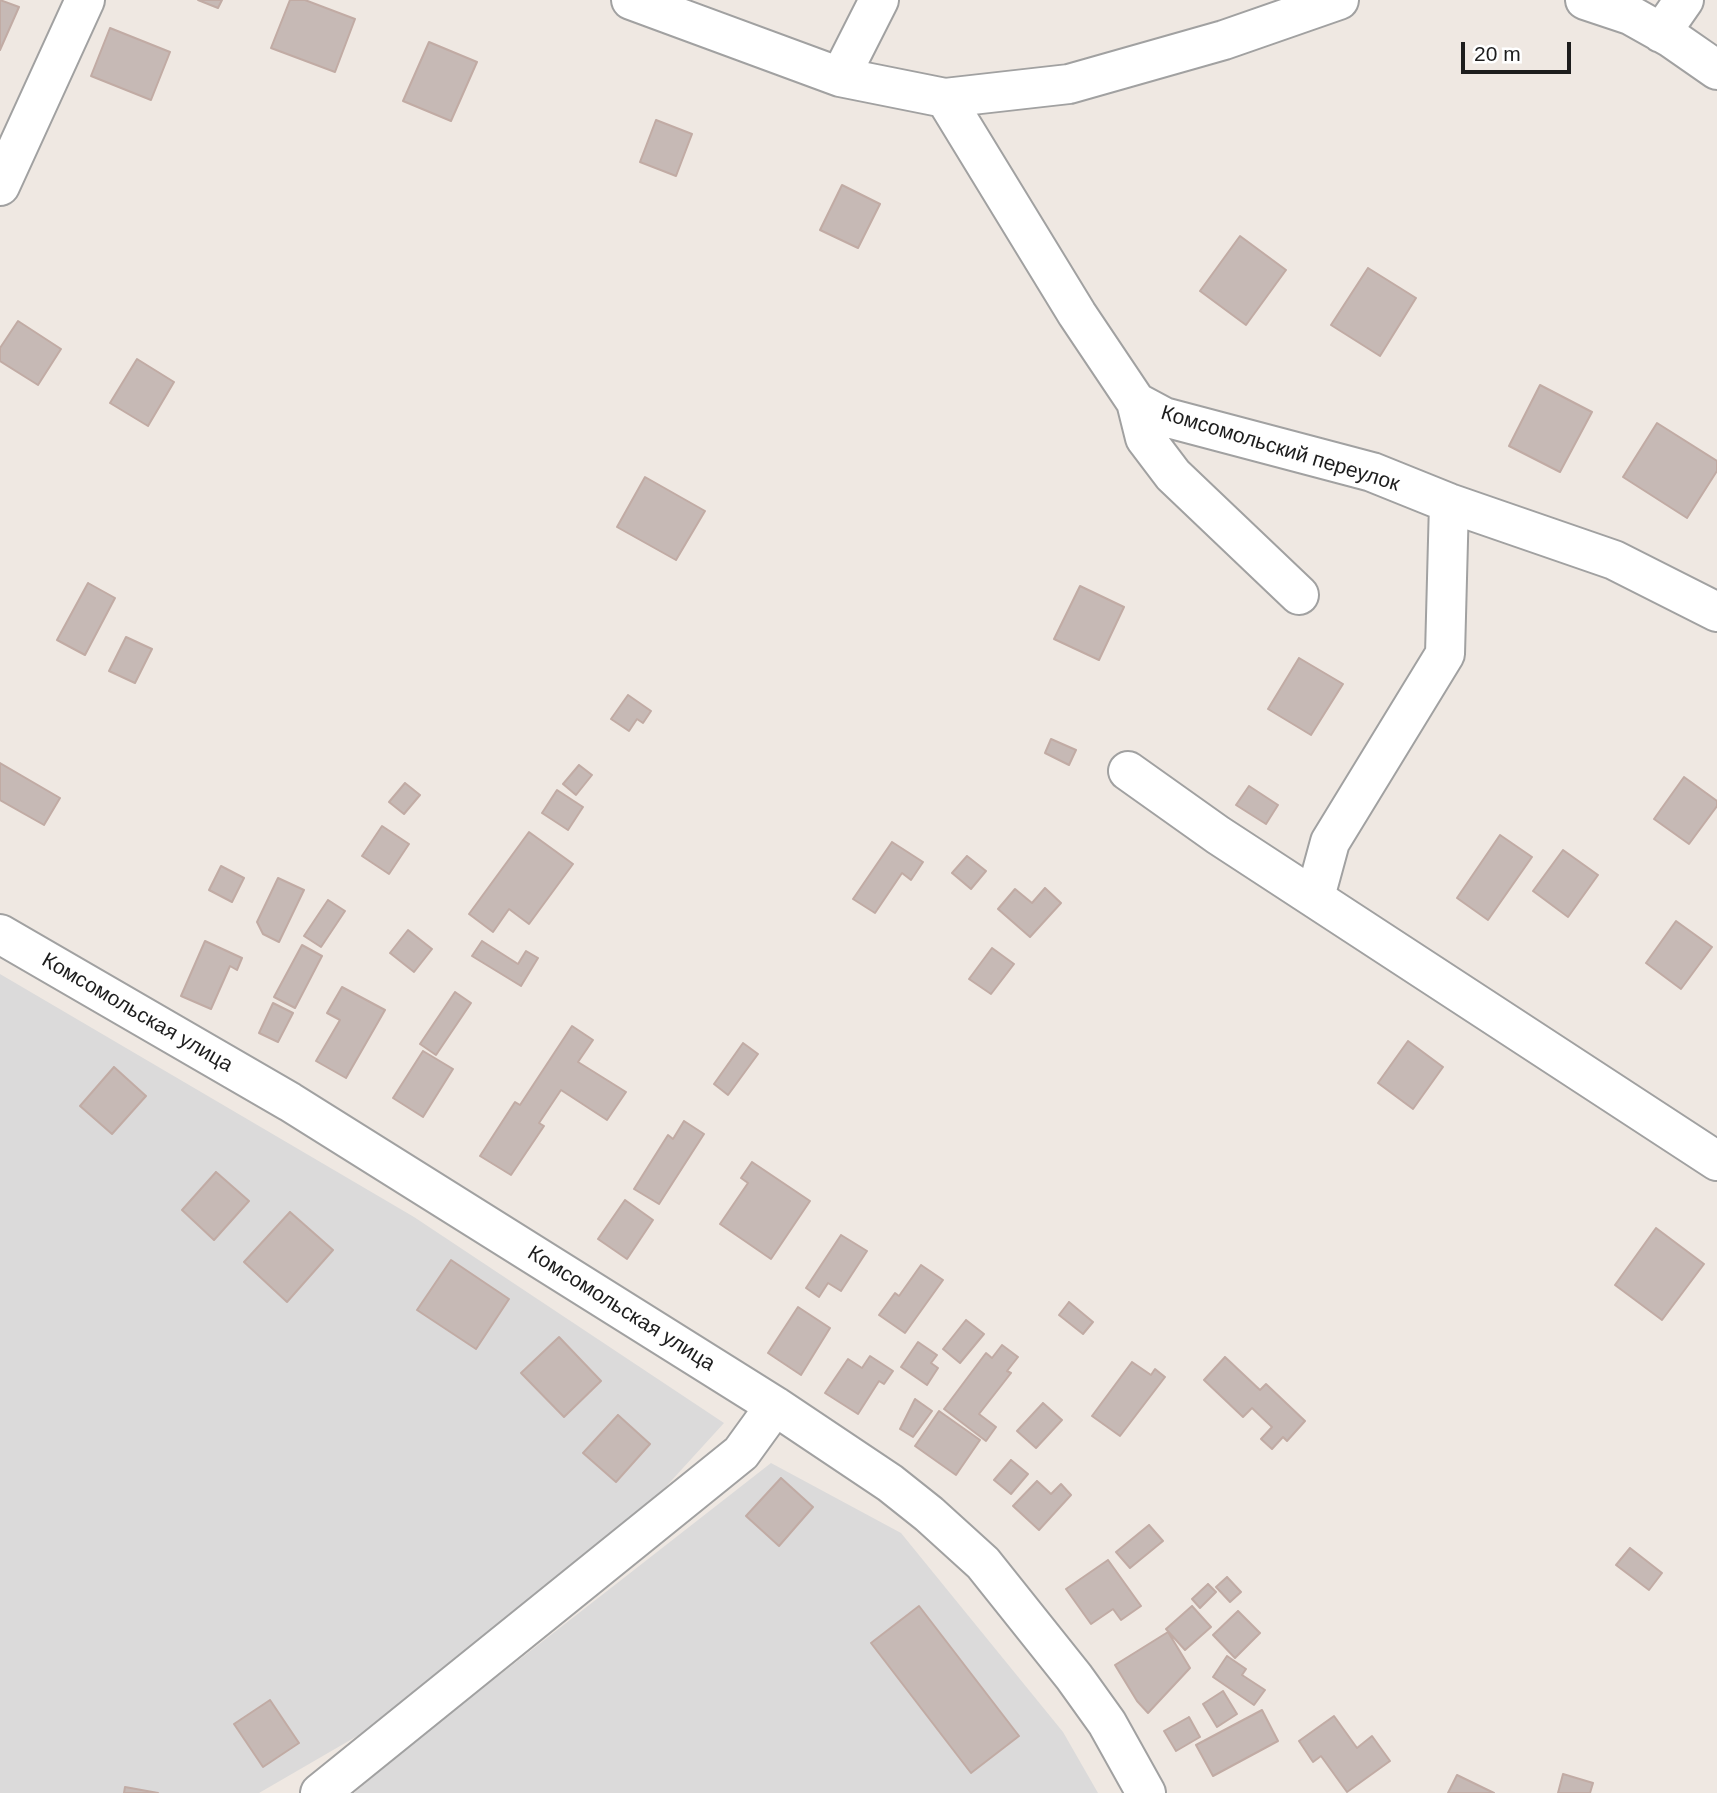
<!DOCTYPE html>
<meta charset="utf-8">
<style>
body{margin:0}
#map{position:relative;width:1717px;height:1793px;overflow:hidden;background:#efe8e2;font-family:Arial,sans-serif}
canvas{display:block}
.scale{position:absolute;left:1461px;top:42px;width:110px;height:32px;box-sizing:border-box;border:4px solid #1d1d1d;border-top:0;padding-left:9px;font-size:21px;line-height:24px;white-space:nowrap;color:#1d1d1d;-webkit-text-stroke:5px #fff;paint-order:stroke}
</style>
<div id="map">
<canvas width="1717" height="1793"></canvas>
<div class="scale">20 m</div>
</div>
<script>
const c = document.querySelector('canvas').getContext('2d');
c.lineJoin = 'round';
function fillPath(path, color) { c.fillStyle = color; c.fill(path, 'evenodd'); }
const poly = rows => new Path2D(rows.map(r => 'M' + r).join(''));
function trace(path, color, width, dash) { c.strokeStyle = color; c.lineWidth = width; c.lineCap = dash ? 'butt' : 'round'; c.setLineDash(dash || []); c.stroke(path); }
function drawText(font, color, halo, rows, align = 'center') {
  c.font = font + ' Arial,sans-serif'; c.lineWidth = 7; c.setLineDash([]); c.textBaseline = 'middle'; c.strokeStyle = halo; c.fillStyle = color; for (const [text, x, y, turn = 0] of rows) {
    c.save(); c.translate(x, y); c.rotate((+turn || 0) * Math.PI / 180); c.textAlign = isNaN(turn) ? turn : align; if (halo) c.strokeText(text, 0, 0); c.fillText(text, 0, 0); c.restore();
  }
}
fillPath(poly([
 [0,974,414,1217,724,1423,641,1514,359,1735,259,1793,0,1793],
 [771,1463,901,1533,1063,1732,1098,1793,354,1793,406,1748]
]), '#dbdada');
const building = poly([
 [0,0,19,7,0,50,0,0],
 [198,0,222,0,218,8,198,0],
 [290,0,305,0,355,19,335,72,271,48,290,0],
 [110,28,170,52,151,100,91,76,110,28],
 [429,42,477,62,451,121,403,101,429,42],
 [656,120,692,134,676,176,640,162,656,120],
 [842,185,880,204,858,248,820,230,842,185],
 [1240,236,1286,270,1246,325,1200,291,1240,236],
 [1368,268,1416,298,1380,356,1331,325,1368,268],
 [18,321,61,349,38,385,0,361,0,348,18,321],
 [137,359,174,382,148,426,110,403,137,359],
 [1540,385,1592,412,1560,472,1509,446,1540,385],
 [1657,423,1717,461,1717,471,1687,518,1623,477,1657,423],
 [645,477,705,511,676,560,617,527,645,477],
 [88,583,115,598,85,655,57,640,88,583],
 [1080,586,1124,607,1099,660,1054,639,1080,586],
 [126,637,152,649,135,683,109,671,126,637],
 [1299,658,1343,684,1311,735,1268,709,1299,658],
 [628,695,651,711,643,723,637,719,629,731,611,719,628,695],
 [1051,739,1076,750,1069,765,1045,753,1051,739],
 [0,763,60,798,44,825,0,800,0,763],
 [579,765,592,775,576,795,563,784,579,765],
 [1684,777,1717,801,1717,806,1689,844,1654,819,1684,777],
 [405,783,420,795,404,814,389,802,405,783],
 [1249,786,1278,805,1266,824,1236,805,1249,786],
 [557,790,583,807,568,830,542,813,557,790],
 [382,826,409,844,389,874,362,856,382,826],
 [529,832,573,864,529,924,509,909,493,932,469,914,529,832],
 [1500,835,1532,857,1488,920,1457,898,1500,835],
 [892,842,923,862,911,880,902,873,875,913,853,899,892,842],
 [1563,850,1598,875,1568,917,1533,891,1563,850],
 [967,856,986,871,971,889,952,873,967,856],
 [221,866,244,878,232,902,209,890,221,866],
 [278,878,304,890,279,942,263,934,257,922,278,878],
 [1045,888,1061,903,1030,937,998,909,1015,889,1032,903,1045,888],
 [328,900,345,911,321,947,304,936,328,900],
 [1676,921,1712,947,1681,989,1646,963,1676,921],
 [408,930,432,949,414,972,390,953,408,930],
 [205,941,242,958,237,970,230,966,211,1009,181,996,205,941],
 [482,941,518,964,526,951,538,958,521,986,472,956,482,941],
 [302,945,322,956,295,1008,274,997,302,945],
 [992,948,1014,964,991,994,969,979,992,948],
 [342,987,385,1010,346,1078,316,1061,340,1020,327,1013,342,987],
 [455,992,471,1003,436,1055,420,1044,455,992],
 [273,1003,293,1013,278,1042,259,1033,273,1003],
 [572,1026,593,1040,578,1062,626,1092,607,1120,561,1090,539,1123,544,1126,511,1175,480,1156,515,1102,520,1105,572,1026],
 [1408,1041,1443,1067,1413,1109,1378,1083,1408,1041],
 [743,1043,758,1054,728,1095,714,1084,743,1043],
 [423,1051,453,1069,423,1117,393,1098,423,1051],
 [114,1067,146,1096,112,1134,80,1106,114,1067],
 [684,1121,704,1134,659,1204,634,1189,668,1135,673,1139,684,1121],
 [752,1162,810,1201,771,1259,720,1224,748,1183,741,1178,752,1162],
 [216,1172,249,1201,214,1240,182,1210,216,1172],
 [625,1200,653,1220,627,1259,598,1239,625,1200],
 [290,1212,333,1250,287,1302,244,1262,290,1212],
 [1656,1228,1704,1264,1662,1320,1615,1285,1656,1228],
 [841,1235,867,1251,841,1291,828,1283,819,1297,806,1288,841,1235],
 [451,1260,509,1299,476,1349,417,1310,451,1260],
 [921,1265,943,1280,905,1333,879,1315,895,1293,899,1296,921,1265],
 [1069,1302,1093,1322,1083,1334,1059,1315,1069,1302],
 [798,1307,830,1328,801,1375,768,1353,798,1307],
 [966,1320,984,1334,960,1363,943,1349,966,1320],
 [559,1337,601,1381,564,1417,521,1373,559,1337],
 [918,1342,937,1355,931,1363,938,1368,927,1385,901,1367,918,1342],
 [1002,1345,1018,1357,1007,1371,1011,1373,979,1414,996,1427,986,1441,944,1409,986,1353,992,1358,1002,1345],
 [870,1356,893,1371,884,1384,879,1381,858,1414,825,1393,848,1359,862,1368,870,1356],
 [1225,1357,1260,1390,1266,1384,1305,1421,1287,1441,1283,1437,1272,1449,1261,1439,1272,1427,1252,1408,1243,1417,1204,1380,1225,1357],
 [1132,1362,1151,1375,1155,1369,1165,1377,1120,1436,1092,1416,1132,1362],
 [915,1399,932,1411,913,1437,900,1429,915,1399],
 [1043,1403,1062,1420,1036,1448,1017,1431,1043,1403],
 [939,1411,980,1440,956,1475,915,1446,939,1411],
 [618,1415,650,1444,616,1482,583,1453,618,1415],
 [1011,1460,1028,1474,1011,1494,994,1480,1011,1460],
 [781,1478,813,1507,779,1546,746,1516,781,1478],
 [1037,1481,1051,1494,1061,1484,1071,1495,1039,1530,1013,1506,1037,1481],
 [1149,1525,1163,1541,1130,1568,1116,1552,1149,1525],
 [1630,1548,1662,1573,1649,1590,1616,1565,1630,1548],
 [1108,1560,1141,1606,1121,1620,1113,1609,1091,1624,1066,1589,1108,1560],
 [1227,1577,1241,1592,1230,1602,1216,1587,1227,1577],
 [1208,1584,1216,1592,1200,1608,1192,1599,1208,1584],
 [919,1606,1019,1736,971,1773,871,1643,919,1606],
 [1192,1606,1211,1627,1185,1650,1166,1629,1192,1606],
 [1238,1611,1260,1633,1235,1658,1213,1635,1238,1611],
 [1168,1632,1190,1668,1148,1713,1137,1701,1115,1665,1168,1632],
 [1227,1656,1246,1669,1242,1675,1265,1690,1254,1705,1213,1677,1227,1656],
 [1223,1691,1237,1714,1217,1727,1203,1704,1223,1691],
 [270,1700,299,1743,263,1767,234,1724,270,1700],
 [1262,1710,1278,1741,1213,1776,1196,1745,1262,1710],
 [1334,1716,1357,1748,1372,1736,1390,1761,1347,1792,1321,1756,1313,1762,1299,1741,1334,1716],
 [1189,1717,1200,1737,1176,1751,1164,1731,1189,1717],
 [1563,1774,1593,1783,1590,1793,1558,1793,1563,1774],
 [1457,1775,1494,1793,1448,1793,1457,1775],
 [125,1787,158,1793,124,1793,125,1787]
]);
fillPath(building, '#c6b9b5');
trace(building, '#c1aba4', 2);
const minor = poly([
 [631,0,840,77,945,98,1069,84,1224,40,1339,0],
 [1585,0,1630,15,1671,38,1717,70],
 [1661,33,1684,0],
 [840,77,879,0],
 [945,98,1077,314,1136,402,1164,417,1372,472,1449,503,1614,560,1717,612],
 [0,186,85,0],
 [1136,402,1145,438,1173,475,1299,595],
 [1128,771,1218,835,1717,1161],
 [1315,897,1330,842,1445,654,1449,503],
 [0,934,290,1102,775,1406,890,1483,929,1514,983,1563,1074,1677,1107,1723,1146,1793],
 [320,1793,741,1453,775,1406]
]);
trace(minor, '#a1a1a1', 42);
trace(minor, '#fff', 38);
drawText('21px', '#1d1d1d', '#fff', [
 ["Комсомольский переулок",1280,449,17],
 ["Комсомольская улица",137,1013,30],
 ["Комсомольская улица",621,1309,32]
]);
</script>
